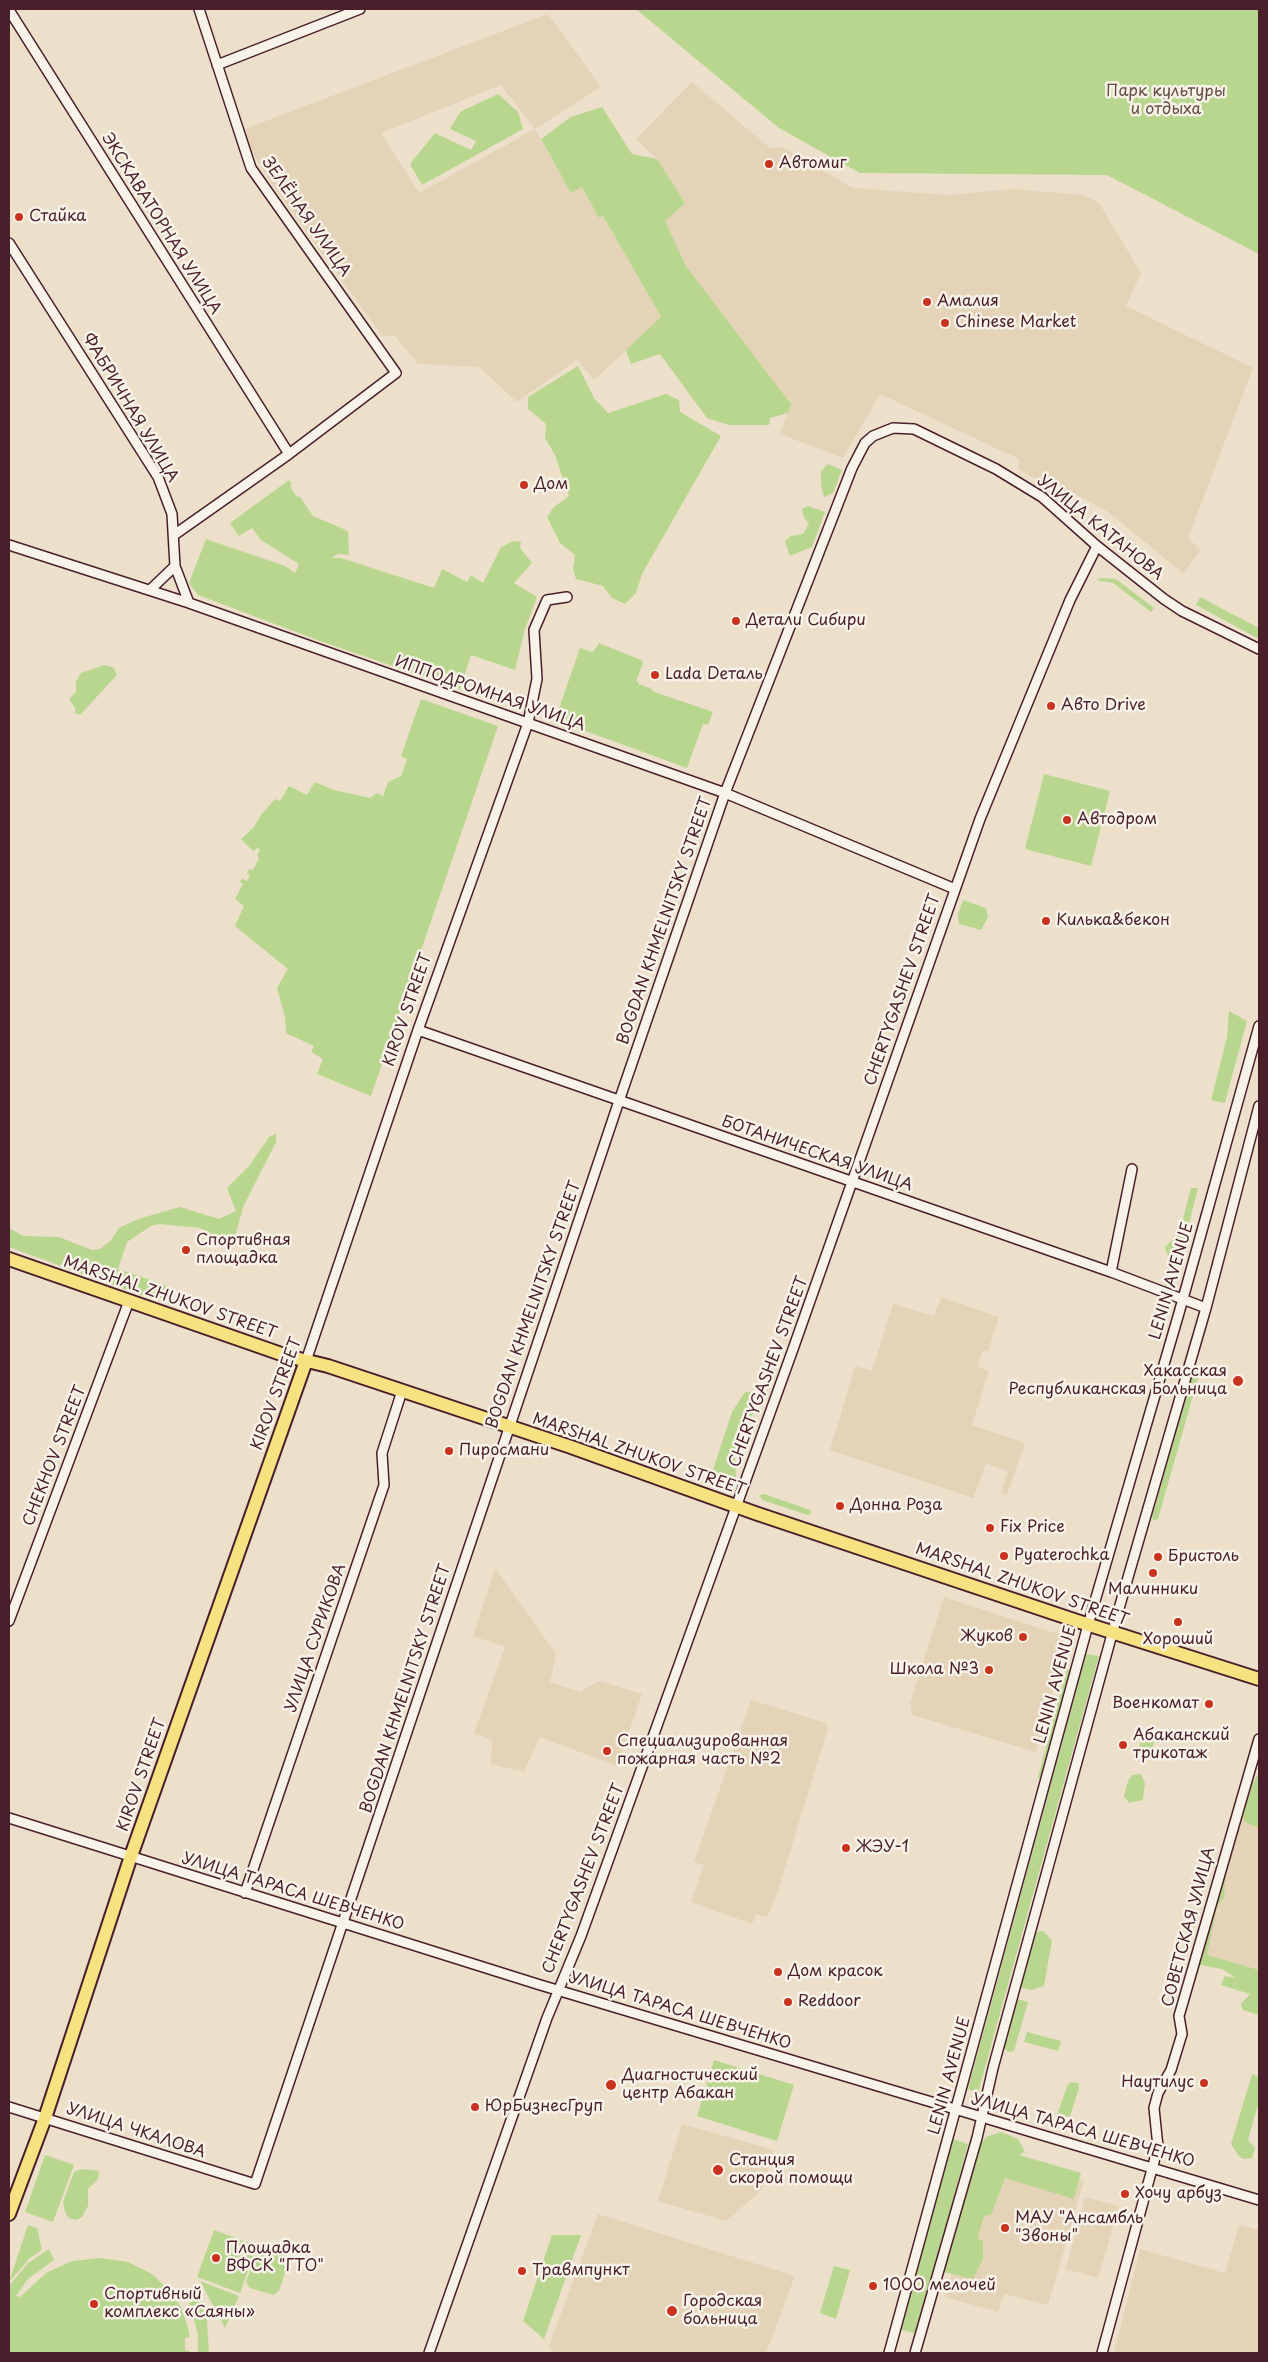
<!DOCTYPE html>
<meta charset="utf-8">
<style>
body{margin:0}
#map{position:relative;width:1268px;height:2362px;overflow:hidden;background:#ece0cb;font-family:"Playpen Sans",sans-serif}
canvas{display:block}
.frame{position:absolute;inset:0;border:10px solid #4a1f2b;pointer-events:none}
</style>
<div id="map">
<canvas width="1268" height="2362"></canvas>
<div class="frame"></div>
</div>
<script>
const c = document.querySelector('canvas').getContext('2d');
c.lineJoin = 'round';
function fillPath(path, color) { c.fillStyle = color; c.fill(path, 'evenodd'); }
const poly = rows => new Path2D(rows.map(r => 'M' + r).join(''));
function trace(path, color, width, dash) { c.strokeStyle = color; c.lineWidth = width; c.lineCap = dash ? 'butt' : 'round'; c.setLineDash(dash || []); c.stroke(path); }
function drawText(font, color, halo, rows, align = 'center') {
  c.font = font + ' "Playpen Sans",sans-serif'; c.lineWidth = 5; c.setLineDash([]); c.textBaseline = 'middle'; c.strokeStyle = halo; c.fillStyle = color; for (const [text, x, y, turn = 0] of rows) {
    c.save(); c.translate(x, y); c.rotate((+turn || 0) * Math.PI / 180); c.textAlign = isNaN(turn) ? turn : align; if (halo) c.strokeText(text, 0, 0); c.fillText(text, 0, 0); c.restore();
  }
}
fillPath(poly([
 [548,14,601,87,535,129,571,193,582,187,599,218,603,216,661,318,594,380,577,360,517,402,479,367,418,364,394,335,383,337,269,180,247,143,242,130],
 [501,85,535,129,419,193,381,133],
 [692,82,770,148,782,147,853,188,948,195,1013,189,1083,195,1099,203,1141,273,1126,306,1253,368,1188,538,1201,550,1183,573,1108,512,1070,491,1034,478,1019,469,1019,459,880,394,843,458,780,434,791,404,686,266,665,221,657,159,636,139],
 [941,1297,999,1317,988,1351,983,1350,977,1367,989,1371,972,1425,1025,1443,1007,1495,1001,1493,1008,1471,986,1464,973,1498,830,1450,855,1366,872,1371,893,1304,934,1316],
 [495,1568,556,1654,550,1682,580,1692,599,1681,642,1694,617,1766,540,1737,524,1772,491,1764,492,1740,474,1733,505,1647,473,1636],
 [944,1597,1067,1637,1036,1752,912,1715,910,1703],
 [751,1700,826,1723,828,1728,777,1894,767,1917,756,1914,752,1924,691,1902,704,1865,694,1862],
 [1238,1816,1259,1822,1259,1980,1197,1962],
 [682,2124,774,2150,762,2190,726,2221,658,2201],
 [986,2154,1084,2181,1048,2305,1004,2294,998,2312,945,2297],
 [1085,2197,1119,2206,1098,2278,1066,2269],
 [598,2214,795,2276,766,2353,552,2353,549,2346],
 [1239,2225,1259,2230,1259,2353,1114,2353,1140,2249,1225,2273]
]), '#e4d3b7');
fillPath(poly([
 [636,9,1259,9,1259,254,1107,175,860,173,779,128],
 [498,94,518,112,523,129,422,185,410,164,435,133,471,150,476,141,450,129,460,112],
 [602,107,632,154,657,159,685,203,665,221,686,266,791,404,788,413,770,418,769,425,729,425,707,418,660,354,631,364,626,350,661,317,603,216,599,218,582,187,571,193,541,139,571,117],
 [578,366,594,398,608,413,666,394,679,400,680,412,721,436,642,574,636,593,625,604,612,598,603,586,576,579,573,569,575,555,560,543,547,517,554,507,569,496,555,455,545,438,546,424,528,409,528,397],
 [828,464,842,470,833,493,824,497,821,485,821,471],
 [289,480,292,484,290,486,296,496,300,497,313,516,348,531,349,555,338,554,331,558,341,558,434,588,442,569,467,582,471,575,483,583,501,547,513,541,521,542,520,548,532,563,514,583,537,597,525,629,515,670,471,655,460,689,320,641,198,595,189,583,206,539,285,566,295,573,299,564,261,540,252,528,239,536,230,523],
 [808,506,825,512,812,547,790,556,785,541,791,536,803,534,809,523,804,518,802,509],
 [1101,578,1116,579,1154,608,1151,612,1113,583,1096,580],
 [1200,597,1259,628,1259,639,1196,605],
 [599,643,641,660,643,663,636,681,639,682,638,684,652,689,652,691,713,712,708,725,703,724,687,768,555,720,580,648,593,652],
 [104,665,114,668,117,675,80,715,75,713,75,708,69,699,76,692,76,682,81,673],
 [421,699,498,726,371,1096,317,1074,323,1059,311,1052,314,1046,286,1033,285,1017,277,988,288,969,235,926,244,906,235,899,243,884,240,882,242,878,247,881,250,875,247,873,249,869,253,870,259,858,257,855,260,850,257,848,253,851,241,839,254,827,261,815,275,799,280,801,289,786,307,795,315,782,334,790,370,798,377,793,383,796,388,782,401,776,407,759,401,756],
 [1044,774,1110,791,1091,866,1025,849],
 [963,900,986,908,988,917,981,930,959,924,958,914],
 [1229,1011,1247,1021,1225,1102,1223,1103,1211,1100,1227,1037],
 [276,1134,276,1142,243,1207,234,1241,223,1244,214,1235,200,1228,159,1224,151,1226,127,1242,118,1269,165,1285,171,1294,168,1297,152,1299,9,1247,9,1228,23,1236,59,1237,92,1250,100,1249,111,1240,119,1228,138,1219,180,1207,219,1219,236,1211,227,1188,249,1166,269,1137],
 [1191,1188,1198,1188,1173,1287,1165,1285,1171,1259,1167,1254,1165,1247,1179,1234],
 [1196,1374,1198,1378,1158,1519,1154,1521,1152,1517,1191,1378],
 [745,1392,759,1392,752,1417,735,1454,736,1481,720,1483,713,1470,732,1412],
 [764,1494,810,1510,811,1513,808,1515,762,1500,759,1495],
 [1086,1654,1099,1656,978,2093,968,2089],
 [1067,1669,1071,1670,1042,1778,1039,1779,1038,1777],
 [1144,1733,1150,1734,1154,1740,1153,1747,1142,1758,1139,1757,1138,1749],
 [1259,1773,1259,1828,1245,1822,1240,1809,1242,1799],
 [1141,1774,1145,1783,1143,1800,1129,1803,1124,1796,1128,1781,1132,1775],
 [1226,1867,1224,1898,1217,1906,1207,1955,1259,1970,1259,2015,1243,2010,1241,2004,1250,1994,1221,1985,1225,1976,1236,1978,1222,1969,1195,1964],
 [1043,1931,1052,1940,1044,1986,1031,1990,1018,1987,1034,1932],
 [1017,1999,1028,2002,1014,2051,1009,2052,1003,2048],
 [1027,2032,1061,2041,1058,2051,1024,2042],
 [714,2060,794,2085,777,2141,697,2116],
 [1252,2074,1259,2077,1259,2101,1248,2140,1255,2148,1252,2158,1243,2159,1238,2155,1231,2144],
 [1071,2082,1078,2083,1079,2088,1070,2116,1060,2119,1057,2115,1068,2084],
 [1001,2132,1018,2139,1025,2152,1019,2155,1081,2173,1074,2199,1005,2178,991,2215,984,2216,978,2236,979,2240,983,2241,983,2259,973,2279,944,2272,977,2151,986,2137],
 [952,2139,968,2144,917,2334,899,2329],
 [45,2155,74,2165,53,2222,25,2212],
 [82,2169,99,2171,98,2179,88,2189,88,2206,82,2217,76,2220,69,2218,65,2212,63,2202,74,2172],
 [28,2225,37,2228,42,2250,30,2258,9,2282],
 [214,2230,257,2246,240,2293,197,2277],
 [552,2235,581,2235,544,2339,523,2321],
 [265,2248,285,2256,289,2261,279,2291,273,2295,250,2288,246,2282,257,2252,260,2249],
 [49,2249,54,2260,28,2279,16,2296,20,2297,46,2273,72,2261,100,2258,128,2262,152,2274,171,2292,181,2307,187,2324,190,2337,185,2338,185,2350,194,2353,9,2353,9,2286,28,2263],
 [834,2266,850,2270,836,2319,820,2313],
 [200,2281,239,2296,225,2328],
 [200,2298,207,2321,209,2353,198,2353,198,2334,189,2303]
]), '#b9d68f');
const minor = poly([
 [9,10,289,454],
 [217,65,360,9],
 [9,243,158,477,172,514,175,566,189,603],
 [174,535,289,454,396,373,251,168,199,9],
 [9,545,189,603,725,793,955,889],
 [150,590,175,566],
 [418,1030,1111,1272,1206,1308],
 [1111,1272,1132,1169],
 [306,1361,418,1030,528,723,537,679,534,630,547,600,567,597],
 [9,1621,129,1301],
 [9,1818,537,1984,1259,2200],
 [245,1893,384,1485,382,1453,402,1391],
 [9,2107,255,2184,619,1101,725,793,852,468,865,443,873,436,893,428,914,429,996,469,1042,497,1097,546,1164,599,1182,611,1259,649],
 [429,2353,547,2018,581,1936,792,1352,980,819,1070,600,1097,546],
 [889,2353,1088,1625,1179,1313,1259,1026],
 [915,2353,977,2138,993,2068,1120,1605,1206,1308,1259,1106],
 [1102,2353,1158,2147,1154,2108,1158,2093,1171,2070,1182,2034,1179,2016,1259,1739]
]);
const primary = poly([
 [9,1259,287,1356,328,1366,571,1447,755,1513,1077,1621,1259,1679],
 [9,2214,45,2118,131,1856,306,1361]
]);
trace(minor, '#4a1f2b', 12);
trace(primary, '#4a1f2b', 16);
trace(minor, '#f7f3e8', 9);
trace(primary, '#f6e281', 12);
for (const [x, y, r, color] of [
 [769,164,5,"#c8321e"],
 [19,217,5,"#c8321e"],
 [927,302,5,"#c8321e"],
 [945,323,5,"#c8321e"],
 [524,485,5,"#c8321e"],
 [736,621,5,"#c8321e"],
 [655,675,5,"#c8321e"],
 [1051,706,5,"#c8321e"],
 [1067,820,5,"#c8321e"],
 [1046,921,5,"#c8321e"],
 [186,1250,5,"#c8321e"],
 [1238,1381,6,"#c8321e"],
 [449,1451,5,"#c8321e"],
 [840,1506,5,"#c8321e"],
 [990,1528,5,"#c8321e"],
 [1004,1556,5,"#c8321e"],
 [1158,1557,5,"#c8321e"],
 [1153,1573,5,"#c8321e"],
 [1178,1622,5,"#c8321e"],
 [1023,1637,5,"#c8321e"],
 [989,1670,5,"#c8321e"],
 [1209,1704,5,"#c8321e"],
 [1123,1745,5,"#c8321e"],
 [607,1751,5,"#c8321e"],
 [846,1848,5,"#c8321e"],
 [778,1972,5,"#c8321e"],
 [788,2002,5,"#c8321e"],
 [1204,2083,5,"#c8321e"],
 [611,2085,6,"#c8321e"],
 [475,2107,5,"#c8321e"],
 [718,2170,6,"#c8321e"],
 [1125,2194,5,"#c8321e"],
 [1005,2228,5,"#c8321e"],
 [216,2258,5,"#c8321e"],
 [522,2271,5,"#c8321e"],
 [873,2286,5,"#c8321e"],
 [94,2304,5,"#c8321e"],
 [672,2311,6,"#c8321e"]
]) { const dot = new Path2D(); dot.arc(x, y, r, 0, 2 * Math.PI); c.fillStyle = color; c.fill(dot); trace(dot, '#f7f3e8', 2); }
drawText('16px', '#664d44', '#f7f3e8', [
 ["Парк культуры",1166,92],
 ["и отдыха",1166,110]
]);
drawText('16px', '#4a1f2b', '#f7f3e8', [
 ["Автомиг",779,164],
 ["Стайка",29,217],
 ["Амалия",937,302],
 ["Chinese Market",955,323],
 ["Дом",534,485],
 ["Детали Сибири",746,621],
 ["Lada Dеталь",665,675],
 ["Авто Drive",1061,706],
 ["Автодром",1077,820],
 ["Килька&бекон",1056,921],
 ["Спортивная",196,1241],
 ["площадка",196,1259],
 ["Хакасская",1227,1372,"right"],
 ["Республиканская Больница",1227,1390,"right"],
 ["Пиросмани",459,1451],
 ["Донна Роза",850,1506],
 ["Fix Price",1000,1528],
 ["Pyaterochka",1014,1556],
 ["Бристоль",1168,1557],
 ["Малинники",1153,1590,"center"],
 ["Жуков",1013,1637,"right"],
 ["Хороший",1178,1640,"center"],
 ["Школа №3",979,1670,"right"],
 ["Военкомат",1199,1704,"right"],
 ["Абаканский",1133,1736],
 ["трикотаж",1133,1754],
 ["Специализированная",617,1742],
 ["пожарная часть №2",617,1760],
 ["ЖЭУ-1",856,1848],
 ["Дом красок",788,1972],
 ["Reddoor",798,2002],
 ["Диагностический",622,2076],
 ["центр Абакан",622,2094],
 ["Наутилус",1194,2083,"right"],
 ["ЮрБизнесГруп",485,2107],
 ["Станция",729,2161],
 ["скорой помощи",729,2179],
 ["Хочу арбуз",1135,2194],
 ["МАУ \"Ансамбль",1015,2219],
 ["\"Звоны\"",1015,2237],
 ["Площадка",226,2249],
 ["ВФСК \"ГТО\"",226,2267],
 ["Травмпункт",532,2271],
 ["1000 мелочей",883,2286],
 ["Спортивный",104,2295],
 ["комплекс «Саяны»",104,2313],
 ["Городская",683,2302],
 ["больница",683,2320]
], 'left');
drawText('16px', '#4a1f2b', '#f7f3e8', [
 ["ЗЕЛЁНАЯ УЛИЦА",306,217,55],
 ["ЭКСКАВАТОРНАЯ УЛИЦА",161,224,58],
 ["ФАБРИЧНАЯ УЛИЦА",130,408,59],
 ["УЛИЦА КАТАНОВА",1100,528,39],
 ["ИППОДРОМНАЯ УЛИЦА",490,694,19],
 ["BOGDAN KHMELNITSKY STREET",665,921,-71],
 ["CHERTYGASHEV STREET",903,990,-71],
 ["KIROV STREET",408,1010,-71],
 ["БОТАНИЧЕСКАЯ УЛИЦА",817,1154,19],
 ["LENIN AVENUE",1172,1281,-74],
 ["MARSHAL ZHUKOV STREET",170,1298,19],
 ["BOGDAN KHMELNITSKY STREET",534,1305,-71],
 ["CHERTYGASHEV STREET",769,1372,-70],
 ["KIROV STREET",277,1394,-70],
 ["MARSHAL ZHUKOV STREET",639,1455,19],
 ["CHEKHOV STREET",55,1456,-69],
 ["MARSHAL ZHUKOV STREET",1022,1585,19],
 ["УЛИЦА СУРИКОВА",316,1638,-71],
 ["LENIN AVENUE",1056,1685,-75],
 ["BOGDAN KHMELNITSKY STREET",406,1689,-72],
 ["KIROV STREET",142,1775,-71],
 ["CHERTYGASHEV STREET",584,1879,-69],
 ["УЛИЦА ТАРАСА ШЕВЧЕНКО",293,1892,17],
 ["СОВЕТСКАЯ УЛИЦА",1189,1927,-75],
 ["УЛИЦА ТАРАСА ШЕВЧЕНКО",680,2011,17],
 ["LENIN AVENUE",950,2076,-75],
 ["УЛИЦА ЧКАЛОВА",136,2131,18],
 ["УЛИЦА ТАРАСА ШЕВЧЕНКО",1083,2131,16]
]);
</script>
